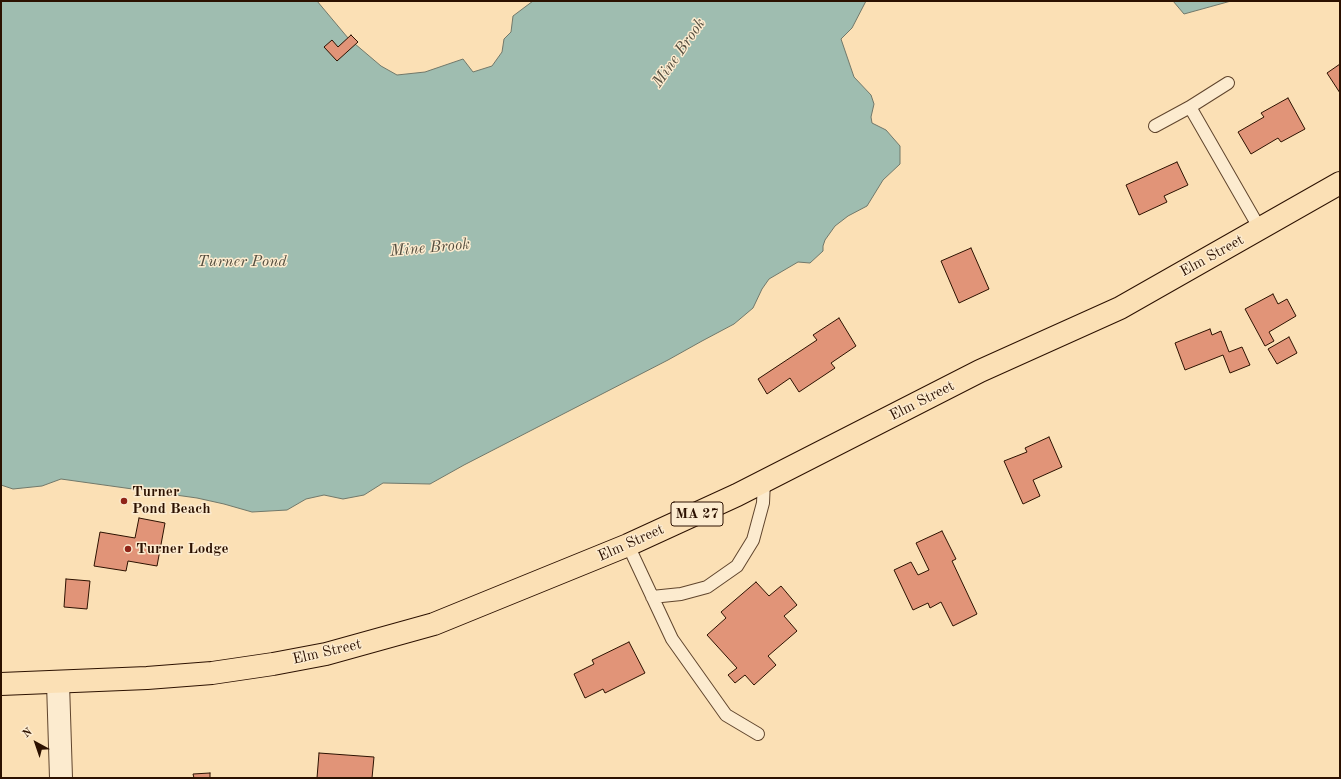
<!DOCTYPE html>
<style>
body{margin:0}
#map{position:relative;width:1341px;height:779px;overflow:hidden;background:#fbe0b5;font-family:"Old Standard TT",serif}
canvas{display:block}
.frame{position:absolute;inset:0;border:2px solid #2c1100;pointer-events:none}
.north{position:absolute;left:16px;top:723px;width:40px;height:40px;-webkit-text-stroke:3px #fcebcf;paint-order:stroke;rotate:320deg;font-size:11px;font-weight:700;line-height:16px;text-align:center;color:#2c1100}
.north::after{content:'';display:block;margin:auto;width:14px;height:18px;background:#2c1100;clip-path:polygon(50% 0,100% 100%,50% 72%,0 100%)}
</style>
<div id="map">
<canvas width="1341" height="779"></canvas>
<div class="frame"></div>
<div class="north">N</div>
</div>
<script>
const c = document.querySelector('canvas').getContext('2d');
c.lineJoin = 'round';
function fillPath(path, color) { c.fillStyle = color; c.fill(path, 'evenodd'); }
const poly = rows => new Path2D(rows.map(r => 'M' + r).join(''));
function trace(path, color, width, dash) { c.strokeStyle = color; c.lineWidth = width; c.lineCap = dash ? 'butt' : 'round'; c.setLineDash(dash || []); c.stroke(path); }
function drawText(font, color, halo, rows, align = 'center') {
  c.font = font + ' "Old Standard TT",serif'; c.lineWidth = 3; c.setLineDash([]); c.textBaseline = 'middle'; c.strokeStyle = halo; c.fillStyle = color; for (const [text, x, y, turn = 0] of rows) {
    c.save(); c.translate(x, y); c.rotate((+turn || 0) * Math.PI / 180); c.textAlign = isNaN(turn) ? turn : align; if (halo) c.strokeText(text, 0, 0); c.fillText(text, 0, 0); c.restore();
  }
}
const water = poly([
 [1,1,317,1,348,38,381,66,397,75,425,72,463,59,473,72,492,66,502,52,504,39,511,32,513,16,533,1,866,1,852,28,841,39,854,77,871,95,874,104,871,117,872,123,886,130,900,146,900,164,883,180,867,206,848,216,835,226,825,240,823,246,823,251,810,263,798,262,769,279,762,289,753,308,734,324,702,341,668,360,464,465,430,484,383,483,364,495,343,499,324,495,306,499,287,510,252,512,224,504,197,498,61,479,42,486,13,489,1,485,1,1],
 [1173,1,1231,1,1184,14,1173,1]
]);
fillPath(water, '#9fbdb0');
trace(water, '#71786a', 1);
const building = poly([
 [351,35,358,42,337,61,324,47,332,40,338,47,351,35],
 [1340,64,1340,93,1327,73,1340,64],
 [1288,98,1305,129,1281,142,1278,138,1251,154,1238,132,1264,117,1261,113,1288,98],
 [1177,162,1188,185,1164,196,1167,202,1139,215,1126,185,1177,162],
 [971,248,989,289,959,303,941,261,971,248],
 [1273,294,1278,304,1287,299,1296,316,1269,332,1274,341,1265,346,1245,309,1273,294],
 [839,318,856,346,831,363,835,368,799,392,790,378,767,394,758,379,817,340,813,335,839,318],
 [1210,329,1212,335,1221,331,1229,352,1242,347,1250,365,1230,373,1223,355,1185,370,1175,343,1210,329],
 [1289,337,1297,353,1277,364,1268,349,1289,337],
 [1049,437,1062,467,1033,480,1040,496,1023,504,1004,461,1027,452,1025,448,1049,437],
 [139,518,165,523,157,566,128,561,126,571,94,566,100,532,135,538,139,518],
 [942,531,956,559,952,561,977,614,953,626,941,602,930,608,928,603,913,610,894,570,911,562,918,575,929,570,916,543,942,531],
 [66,579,90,581,87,609,64,607,66,579],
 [756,582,769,596,781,586,797,605,784,616,797,631,768,656,776,665,754,685,745,675,735,683,728,675,737,668,707,635,726,618,721,612,756,582],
 [629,642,645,673,605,693,603,689,585,698,574,674,594,664,592,660,629,642],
 [319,753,374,757,372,778,317,778,319,753],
 [210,773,210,778,230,778,194,778,193,774,210,773]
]);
fillPath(building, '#e19478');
trace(building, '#2c1100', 1);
const lane = poly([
 [1190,107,1260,229],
 [1155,126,1190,107,1228,83],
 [628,545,672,639,726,715,758,734],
 [652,597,681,594,707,587,737,566,753,540,763,503,764,481]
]);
const street = poly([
 [58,683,61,778]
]);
const primary = poly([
 [1,684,147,678,212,673,273,664,326,654,434,624,628,545,737,495,980,371,1120,308,1340,183]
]);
trace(lane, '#60452d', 14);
trace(street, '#60452d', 24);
trace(primary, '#2c1100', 24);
trace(lane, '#fcebcf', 12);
trace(street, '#fcebcf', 22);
trace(primary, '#fbe0b5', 22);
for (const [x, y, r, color] of [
 [124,501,4,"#8f2418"],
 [128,549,4,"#8f2418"]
]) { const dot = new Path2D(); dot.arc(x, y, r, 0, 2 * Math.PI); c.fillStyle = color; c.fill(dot); trace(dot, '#fcebcf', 1.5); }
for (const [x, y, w] of [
 [697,514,52]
]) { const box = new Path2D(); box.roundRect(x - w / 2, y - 12, w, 24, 3); c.fillStyle = '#fcebcf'; c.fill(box); trace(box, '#2c1100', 1); }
drawText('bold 14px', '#2c1100', null, [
 ["MA 27",697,514]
]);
drawText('15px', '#2c1100', '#fcebcf', [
 ["Elm Street",1212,256,-29],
 ["Elm Street",922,401,-27],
 ["Elm Street",631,543,-24],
 ["Elm Street",327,652,-13]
]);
drawText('bold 15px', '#2c1100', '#fcebcf', [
 ["Turner",132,492],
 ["Pond Beach",132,509],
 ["Turner Lodge",136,549]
], 'left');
drawText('italic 16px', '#544d3e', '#fcebcf', [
 ["Mine Brook",679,53,-55],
 ["Mine Brook",430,248,-5],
 ["Turner Pond",242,262]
]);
</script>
